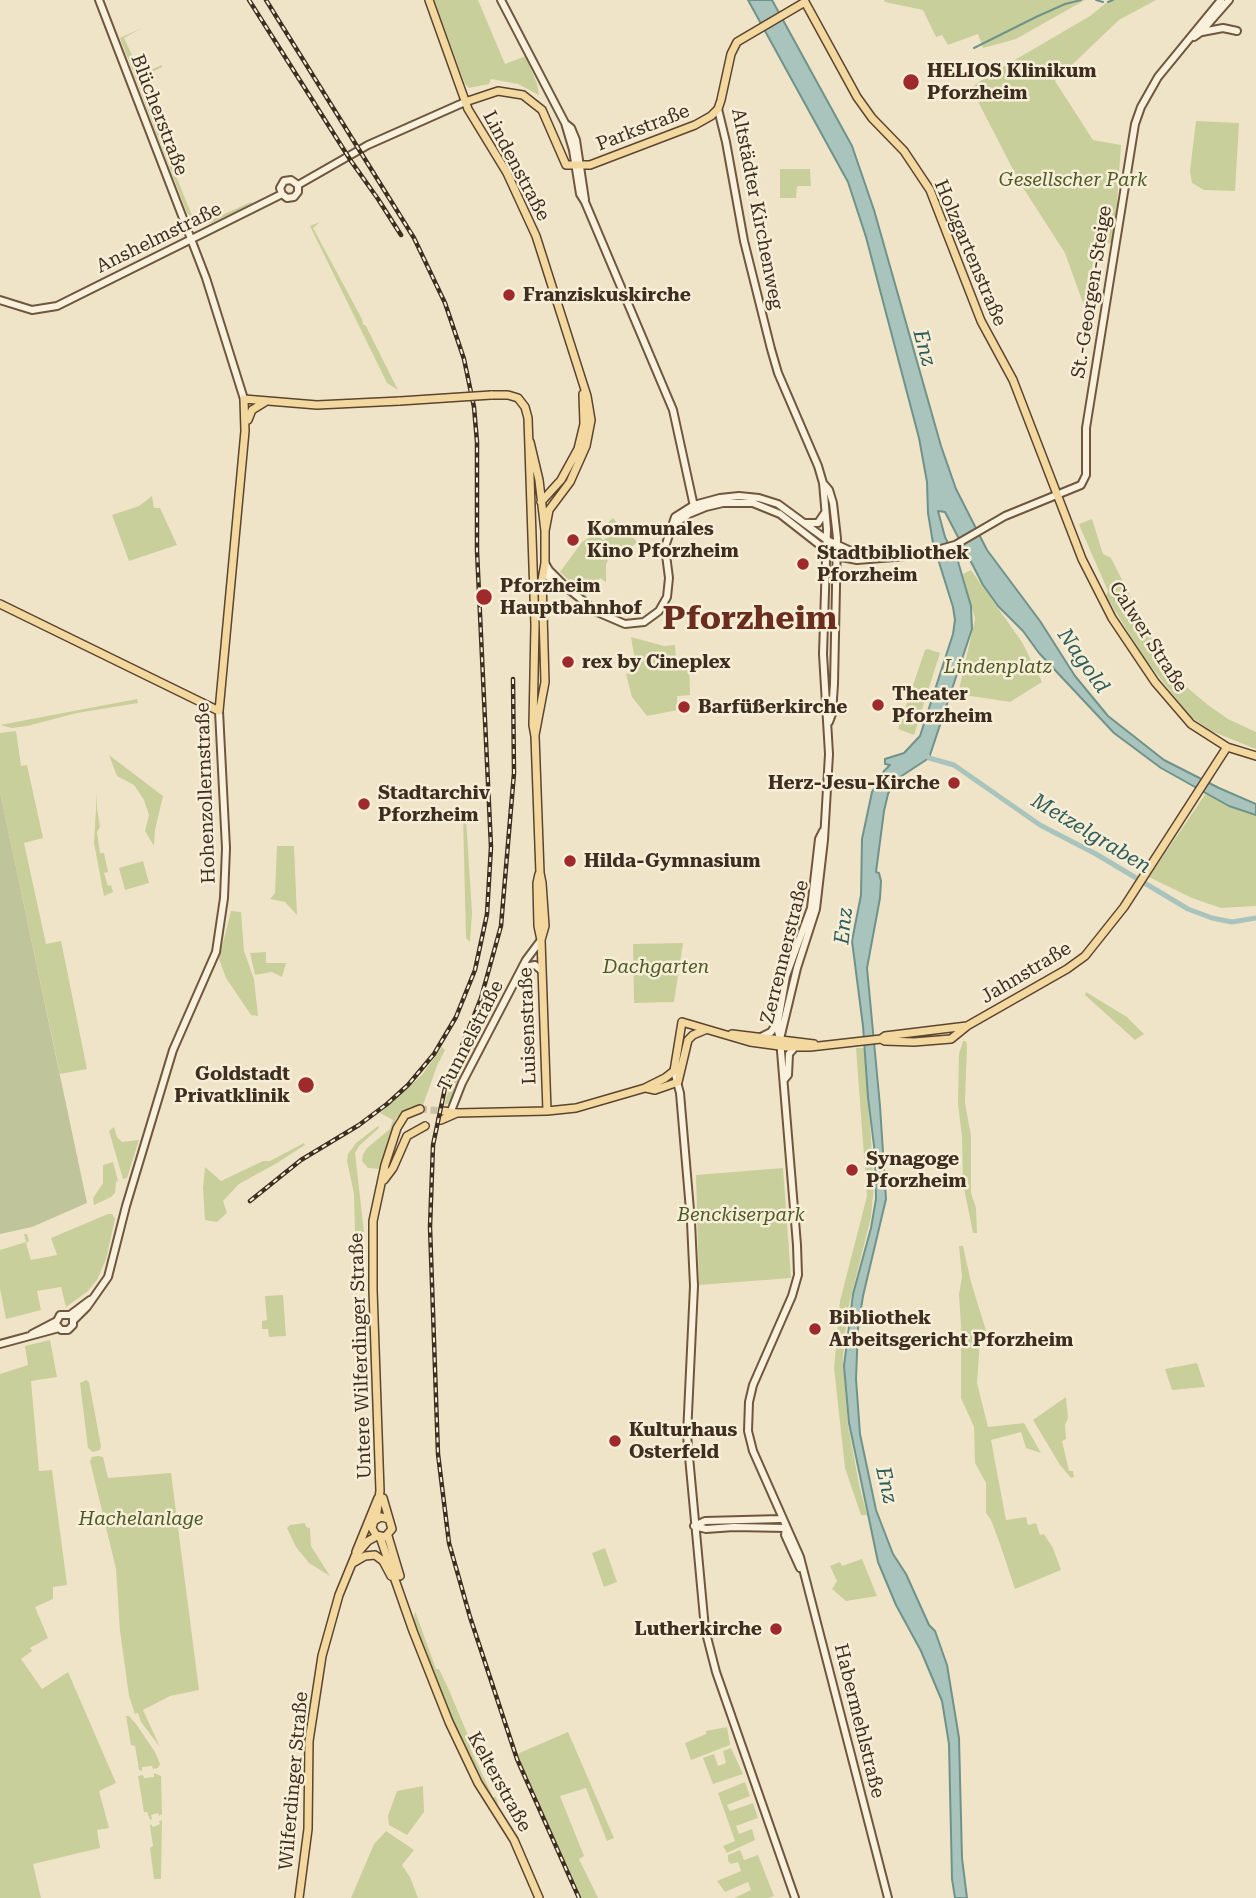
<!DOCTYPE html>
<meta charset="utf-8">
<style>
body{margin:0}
canvas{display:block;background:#f0e4c8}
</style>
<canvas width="1256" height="1898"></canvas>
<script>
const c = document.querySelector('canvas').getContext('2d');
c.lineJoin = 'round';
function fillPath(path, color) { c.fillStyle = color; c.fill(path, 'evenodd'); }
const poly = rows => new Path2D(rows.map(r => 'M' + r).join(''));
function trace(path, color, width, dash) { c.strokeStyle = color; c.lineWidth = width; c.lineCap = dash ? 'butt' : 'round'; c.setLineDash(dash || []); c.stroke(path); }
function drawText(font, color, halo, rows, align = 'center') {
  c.font = font + ' "Roboto Serif",serif'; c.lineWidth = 5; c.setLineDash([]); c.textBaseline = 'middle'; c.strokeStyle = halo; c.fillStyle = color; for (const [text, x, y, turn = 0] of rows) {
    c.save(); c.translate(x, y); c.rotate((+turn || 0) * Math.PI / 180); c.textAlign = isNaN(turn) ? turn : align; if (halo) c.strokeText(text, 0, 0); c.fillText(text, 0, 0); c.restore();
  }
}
fillPath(poly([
 [434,0,478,0,505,64,526,56,537,84,539,95,518,84,491,79,489,84,469,88,465,84],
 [884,0,1085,0,1016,39,983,48,978,34,948,45,942,35,936,37,923,10,885,2],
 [1110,0,1156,0,1119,20,1055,81,1093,140,1121,145,1114,244,1102,242,1088,317,1065,253,1020,183,971,88,984,78,1090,16],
 [142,28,124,38,141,74,162,65,162,67,137,80,191,213,199,221,211,220,251,202,252,204,211,223,196,221,187,213,120,38],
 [1196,121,1239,123,1235,191,1204,190,1192,183,1190,171],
 [780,169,810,169,811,186,797,186,796,198,780,198],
 [320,222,313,228,362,319,363,324,366,326,398,390,387,383,310,226],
 [152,496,154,508,160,508,177,545,129,561,112,515,139,506],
 [613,518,620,527,623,525,637,542,625,554,621,550,613,551,606,564,606,582,600,578,586,596,560,572,582,542,596,533,603,540,608,537,601,529],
 [1092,519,1103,554,1111,558,1151,637,1170,667,1182,683,1208,705,1228,719,1256,732,1256,749,1211,731,1190,716,1144,658,1106,596,1108,591,1080,527,1079,524],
 [971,570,1022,642,1042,682,1010,702,958,694,975,619,963,574],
 [631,637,664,646,675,645,676,660,689,660,690,695,677,696,678,710,647,716,632,697,626,674,637,672],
 [928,649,940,653,914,735,898,729,925,650],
 [137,699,138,703,77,713,27,726,12,728,0,725],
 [16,731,21,766,27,765,43,838,24,843,46,944,61,941,87,1069,60,1074,0,792,0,733],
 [109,755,163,796,155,830,154,846,145,831,149,815,144,800,134,785,117,776],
 [97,792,97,808,100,827,97,832,100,853,104,853,108,872,104,873,108,886,111,885,113,892,104,896,94,843],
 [1206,793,1229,806,1256,815,1256,906,1221,908,1192,898,1149,877],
 [466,817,472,913,470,942,466,938,463,818],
 [277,846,294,846,297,915,285,902,270,899,275,893],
 [143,861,149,883,125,890,119,868],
 [231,911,241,912,244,951,254,979,258,1016,251,1015,226,978,219,959],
 [683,943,674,1002,634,1003,633,944],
 [266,952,266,963,286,963,282,977,272,972,255,975,250,953],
 [1086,992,1127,1017,1144,1034,1135,1040,1085,995],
 [478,1016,484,1019,470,1045,475,1048,456,1084,450,1103,444,1105,459,1058],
 [963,1041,966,1041,967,1046,965,1103,971,1136,971,1193,976,1208,977,1233,973,1233,963,1183,962,1137,958,1104,959,1054],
 [442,1047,445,1050,437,1066,423,1105,410,1107,396,1118,380,1169,368,1168,362,1161,363,1154,367,1148,390,1129,393,1120,380,1113,422,1075],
 [856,1048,865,1048,874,1185,871,1217,847,1313,843,1359,848,1425,859,1484,867,1515,861,1515,845,1468,834,1368,840,1301,867,1196],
 [378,1126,379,1128,359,1146,355,1153,364,1232,355,1232,354,1194,347,1161,348,1154,356,1143],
 [114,1127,117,1137,122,1142,139,1140,127,1178,123,1179,109,1131],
 [304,1143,305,1145,277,1163,239,1184,223,1201,227,1213,217,1222,205,1220,203,1188,205,1167,221,1181,263,1161,270,1161],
 [113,1162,118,1181,116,1182,115,1193,111,1197,94,1205,93,1198,103,1183,103,1165],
 [783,1168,791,1278,699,1285,696,1175],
 [108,1214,112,1214,115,1219,106,1259,97,1280,87,1292,66,1307,61,1287,37,1291,41,1310,6,1319,0,1289,0,1250,26,1242,24,1234,27,1234,29,1241,26,1243,31,1260,57,1255,51,1238],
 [959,1246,963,1246,971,1282,988,1337,980,1340,977,1383,988,1427,1024,1423,1041,1453,1026,1448,1021,1432,991,1440,1006,1520,1026,1517,1028,1525,1036,1523,1040,1535,1044,1534,1053,1548,1061,1570,1015,1589,1000,1544,991,1520,986,1513,986,1483,975,1463,974,1427,961,1398,961,1325,959,1294,962,1277],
 [283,1295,286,1336,269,1337,268,1329,262,1329,262,1321,267,1320,265,1296],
 [50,1340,57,1377,31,1381,39,1471,52,1470,67,1585,53,1587,53,1599,35,1607,48,1638,30,1648,32,1651,21,1659,42,1689,68,1672,116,1783,99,1791,109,1828,97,1830,100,1848,33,1864,41,1898,0,1898,0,1374,28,1365,25,1346],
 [1197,1363,1205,1387,1172,1390,1165,1369],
 [86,1380,89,1382,101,1446,100,1450,93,1452,88,1448,80,1383],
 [1066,1397,1068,1418,1065,1425,1066,1439,1062,1441,1069,1471,1073,1471,1074,1477,1071,1478,1060,1465,1033,1420],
 [98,1456,103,1457,108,1478,171,1473,199,1690,170,1696,143,1710,160,1747,141,1722,138,1713,135,1714,129,1696,120,1631,116,1569,90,1461,92,1457],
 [305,1523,306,1527,310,1528,311,1546,330,1576,309,1563,296,1547,287,1528,290,1525],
 [605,1548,617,1582,604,1587,592,1553],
 [862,1559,877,1596,846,1601,832,1589,837,1581,830,1566,840,1562,842,1566],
 [415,1611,436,1669,439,1669,449,1690,472,1745,470,1748,493,1797,496,1797,498,1803,496,1805,478,1777,445,1703,414,1620],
 [126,1716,129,1716,136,1724,155,1752,160,1764,158,1768,153,1769,152,1766,142,1767,142,1771,139,1770,135,1746,131,1745],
 [727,1727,730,1745,691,1760,685,1743,706,1734,706,1731],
 [568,1732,614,1838,607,1841,586,1788,560,1796,584,1856,579,1859,598,1898,581,1898,517,1754],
 [731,1748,743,1774,713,1784,703,1758,714,1754,718,1766,726,1763,723,1751],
 [154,1773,161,1776,162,1814,159,1816,158,1813,151,1815,152,1819,150,1820,147,1812,144,1812,138,1776,143,1775,144,1778,154,1777],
 [745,1782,750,1796,727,1805,730,1811,753,1803,758,1818,736,1826,739,1834,752,1829,755,1840,727,1853,723,1846,735,1841,718,1793],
 [423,1786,424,1812,407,1835,389,1825,388,1816,397,1791],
 [162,1820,161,1879,154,1879,150,1848,153,1846,150,1826,151,1824,153,1827,160,1824,159,1821],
 [386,1831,414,1850,402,1865,410,1877,418,1898,351,1898,374,1844],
 [740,1850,744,1860,758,1855,774,1896,768,1898,734,1898,751,1890,748,1882,725,1892,717,1881,741,1871,738,1862,731,1864,728,1861,728,1855]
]), '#c9cf9b');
fillPath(poly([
 [0,792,87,1203,32,1227,0,1234]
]), '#bfc49a');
const water = poly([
 [748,0,772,0,852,146,874,210,941,446,956,489,987,550,1040,621,1075,676,1108,716,1164,760,1219,788,1256,804,1256,815,1229,806,1161,768,1114,733,1039,653,1023,631,998,606,983,585,945,512,938,511,945,537,953,553,956,553,959,565,971,606,972,629,929,758,894,781,888,794,884,811,876,872,879,873,881,881,880,898,867,968,880,1106,886,1199,863,1296,858,1328,856,1379,860,1434,876,1510,893,1554,906,1574,929,1625,935,1631,947,1665,959,1738,962,1858,967,1898,955,1898,952,1879,949,1744,942,1701,921,1651,896,1605,878,1562,849,1423,844,1366,853,1294,871,1228,876,1199,875,1154,868,1097,863,1026,852,941,861,895,862,839,872,792,884,771,890,765,885,764,885,759,904,753,920,736,953,634,955,620,953,607,933,543,928,513,927,482,919,438,866,237,848,182,748,0]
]);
fillPath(water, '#a9c4bc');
trace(water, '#6f938a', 2);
trace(poly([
 [1096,0,1103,2],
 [1108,2,1113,0],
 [974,48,1036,17,1065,4,1081,0]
]), '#6f938a', 2);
trace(poly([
 [925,753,929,758,954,765,1040,825,1096,854,1188,909,1212,918,1232,922,1256,918]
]), '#a9c4bc', 5);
trace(poly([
 [420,1109,443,1111]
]), '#ccc0a6', 7, [7, 3.5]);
const secondary = poly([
 [99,0,206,278,244,399],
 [501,0,565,123,573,150,580,194,585,202,673,410,695,511],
 [1202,32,1223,28,1237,31],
 [1194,37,1201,32,1229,0],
 [718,109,726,142,744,241,771,349,778,373,818,466,823,483,827,529,823,654,829,754,824,840,816,909,797,968,780,1039],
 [566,124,571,128,576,140,585,200],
 [298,185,368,145,465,102],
 [282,194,280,188,284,181,291,180,298,185],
 [282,194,287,198,294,197,298,192,298,185],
 [0,300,32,310,57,306,282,194],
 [823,483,829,490,833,503,837,538,834,684,832,714,829,722],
 [805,523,818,523,824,514],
 [673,525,689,514,706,507,723,503,753,503,780,514,826,550,841,557,857,560,919,555,955,545,1005,516,1081,485,1086,475,1086,428,1135,124,1141,107,1158,77,1221,0],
 [545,563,549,570,566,587,597,612,625,624,644,622,659,611,667,597,669,578,665,547,675,517,694,505,720,498,739,496,759,498,778,504,827,540,866,558],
 [544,574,560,584],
 [823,831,819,839,811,908,786,976,777,1027,780,1039,797,1245,798,1275,792,1296,753,1385,749,1402,748,1431,753,1451,800,1557,888,1898],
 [524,967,535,965,542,971],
 [761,1037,771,1032,777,1023],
 [674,1071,680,1093,691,1222,694,1286,687,1435,705,1629,716,1672,795,1898],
 [784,1080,788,1075,789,1054,795,1047],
 [451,1111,462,1083,526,960,541,940],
 [70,1315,90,1300],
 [74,1320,87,1307,108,1277,126,1206,173,1050,216,952,224,898,226,848,219,711],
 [57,1325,61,1330,68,1330,73,1325,73,1319],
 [32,1334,57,1321,60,1315,70,1315],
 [0,1344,59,1328],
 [694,1526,706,1529,734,1527,786,1528],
 [694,1526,705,1521,781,1519],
 [786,1528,785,1535,800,1568]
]);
const primary = poly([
 [429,0,468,109,507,173,536,236,587,396,591,420,586,446,570,482,549,510,545,531],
 [465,102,498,91,523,95,542,110,566,165,590,165,695,125,711,116,718,109,721,100,731,54,737,42,805,2,857,97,872,118,904,151,930,190,981,321,1013,380,1082,559,1112,618,1155,682,1191,724,1227,747,1256,756],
 [491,395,508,395,518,398,525,407,528,418,535,625,533,725,535,736,540,873,542,883,545,926,541,940],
 [248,420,252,410,265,402],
 [530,442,539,480,545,531,545,563,542,580,545,682,535,735],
 [541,502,561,480,578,449,584,424,583,394],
 [0,604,219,711,245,431,244,399,317,405,400,401],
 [539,874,537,883,538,926,541,940,547,1111],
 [732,1034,814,1044],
 [881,1039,885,1041,914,1042,951,1039,967,1026,1067,969,1085,956,1124,907,1227,747],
 [881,1039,885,1036,967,1026],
 [646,1088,655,1090,678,1082,688,1040,693,1035,705,1030],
 [443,1111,457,1113,547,1111,576,1108,645,1088,665,1078,674,1071,682,1022,750,1042,787,1047,810,1047,881,1039],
 [441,1120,457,1113],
 [384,1180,393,1168,407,1136,425,1126],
 [383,1498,392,1529,385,1537,376,1535,372,1528,374,1521,381,1517,389,1519],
 [376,1519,380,1491,373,1290,373,1221,385,1165,397,1128,405,1115,420,1109],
 [388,1536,400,1576],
 [380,1537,413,1631,449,1722,478,1783,514,1840,539,1898],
 [356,1552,378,1498],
 [353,1563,365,1556,375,1555,383,1561,391,1576],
 [299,1898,308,1829,309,1741,322,1656,339,1595,355,1556,368,1541,377,1536]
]);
trace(secondary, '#6f573f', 10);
trace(primary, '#5b4430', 10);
trace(secondary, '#faf1dc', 6);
trace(primary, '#f3d9a0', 7);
const rail = poly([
 [249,0,351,161,378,199,401,235],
 [513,679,514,773,501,926,481,998,445,1088,433,1145,430,1227,438,1454,449,1543,470,1617,517,1759,579,1898],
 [250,1201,301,1160,359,1125,387,1104,408,1085,434,1054,456,1017,475,970,487,914,491,847,477,551,477,442,474,407,464,359,445,303,414,238,266,0]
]);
trace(rail, '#3d2e20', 4.5);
trace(rail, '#f7eed8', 2, [5]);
const primaryBridge = poly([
 [400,401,491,395]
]);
trace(primaryBridge, '#5b4430', 10, []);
trace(primaryBridge, '#f3d9a0', 7);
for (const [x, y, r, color] of [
 [911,82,9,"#9e2a2b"],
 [509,295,7,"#9e2a2b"],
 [573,540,7,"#9e2a2b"],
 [803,564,7,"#9e2a2b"],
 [484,597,9,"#9e2a2b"],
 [568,662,7,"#9e2a2b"],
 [878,705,7,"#9e2a2b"],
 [684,707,7,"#9e2a2b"],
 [954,783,7,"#9e2a2b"],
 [364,804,7,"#9e2a2b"],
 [570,861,7,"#9e2a2b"],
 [306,1085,9,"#9e2a2b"],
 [852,1170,7,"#9e2a2b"],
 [815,1329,7,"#9e2a2b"],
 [615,1441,7,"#9e2a2b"],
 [776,1629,7,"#9e2a2b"]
]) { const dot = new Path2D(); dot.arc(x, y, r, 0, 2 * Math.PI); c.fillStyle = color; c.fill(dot); trace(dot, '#f7eed8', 2.5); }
drawText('bold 19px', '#3d2e20', '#f7eed8', [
 ["HELIOS Klinikum",927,71],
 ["Pforzheim",927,93],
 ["Franziskuskirche",523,295],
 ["Kommunales",587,529],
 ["Kino Pforzheim",587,551],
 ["Stadtbibliothek",817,553],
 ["Pforzheim",817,575],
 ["Pforzheim",500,586],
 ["Hauptbahnhof",500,608],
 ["rex by Cineplex",582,662],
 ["Theater",892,694],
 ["Pforzheim",892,716],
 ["Barfüßerkirche",698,707],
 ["Herz-Jesu-Kirche",940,783,"right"],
 ["Stadtarchiv",378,793],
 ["Pforzheim",378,815],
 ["Hilda-Gymnasium",584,861],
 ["Goldstadt",290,1074,"right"],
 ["Privatklinik",290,1096,"right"],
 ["Synagoge",866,1159],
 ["Pforzheim",866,1181],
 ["Bibliothek",829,1318],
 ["Arbeitsgericht Pforzheim",829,1340],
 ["Kulturhaus",629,1430],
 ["Osterfeld",629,1452],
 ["Lutherkirche",762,1629,"right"]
], 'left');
drawText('19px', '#3d2e20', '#f7eed8', [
 ["Blücherstraße",159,115,69],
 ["Parkstraße",643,128,-21],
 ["Lindenstraße",516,166,62],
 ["Altstädter Kirchenweg",757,209,79],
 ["Anshelmstraße",159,238,-26],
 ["Holzgartenstraße",970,253,67],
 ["St.-Georgen-Steige",1092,292,-81],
 ["Calwer Straße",1148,637,57],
 ["Hohenzollernstraße",206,793,-92],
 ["Zerrennerstraße",785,952,-76],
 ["Jahnstraße",1026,973,-31],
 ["Luisenstraße",528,1026,-92],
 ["Tunnelstraße",471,1036,-63],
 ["Untere Wilferdinger Straße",361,1356,-92],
 ["Habermehlstraße",859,1721,76],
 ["Wilferdinger Straße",294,1781,-85],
 ["Kelterstraße",499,1782,61]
]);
drawText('italic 19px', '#4d5a26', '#f7eed8', [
 ["Gesellscher Park",1073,180],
 ["Lindenplatz",998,667],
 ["Dachgarten",656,967],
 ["Benckiserpark",741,1215],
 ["Hachelanlage",141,1519]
]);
drawText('italic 21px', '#2f5d5a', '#f7eed8', [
 ["Enz",924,348,75],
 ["Nagold",1083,661,55],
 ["Metzelgraben",1091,834,31],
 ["Enz",844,926,-84],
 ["Enz",886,1485,77]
]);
drawText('bold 33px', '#6b2e1e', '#f7eed8', [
 ["Pforzheim",750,619]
]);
</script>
